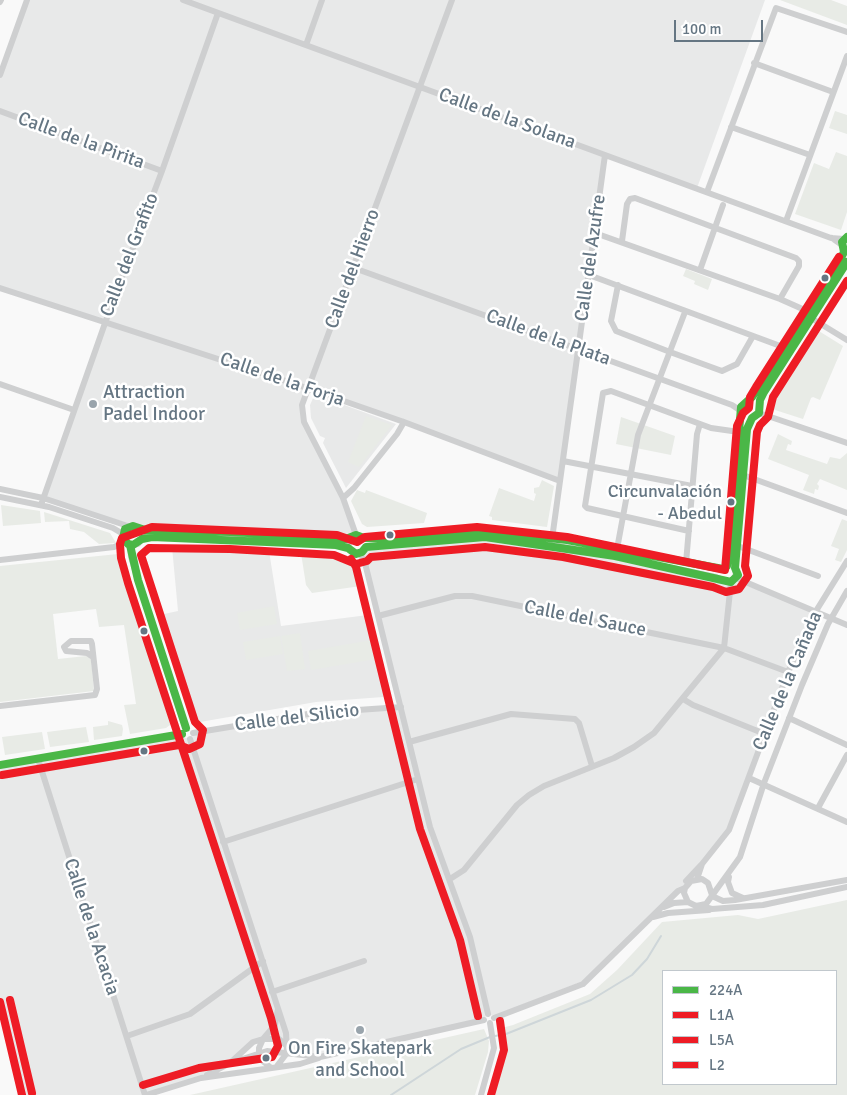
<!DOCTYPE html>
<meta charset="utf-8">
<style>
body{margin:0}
#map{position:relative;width:847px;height:1095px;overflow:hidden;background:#f9f9f9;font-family:Signika,sans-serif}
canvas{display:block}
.legend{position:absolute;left:662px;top:970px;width:175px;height:115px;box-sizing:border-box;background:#fff;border:1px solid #c1c8cd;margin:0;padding:6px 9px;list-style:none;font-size:15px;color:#657683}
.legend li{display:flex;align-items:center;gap:10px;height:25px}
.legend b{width:25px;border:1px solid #c1c8cd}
.scale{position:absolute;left:674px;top:20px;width:89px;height:22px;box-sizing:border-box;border:2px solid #657683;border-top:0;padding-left:6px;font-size:15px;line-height:18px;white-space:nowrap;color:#657683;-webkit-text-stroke:4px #fff;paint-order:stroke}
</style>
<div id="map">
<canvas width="847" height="1095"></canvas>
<ul class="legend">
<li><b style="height:6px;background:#4ab747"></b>224A</li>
<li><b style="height:6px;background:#ee1c25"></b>L1A</li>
<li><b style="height:6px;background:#ee1c25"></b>L5A</li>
<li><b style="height:6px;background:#ee1c25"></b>L2</li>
</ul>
<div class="scale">100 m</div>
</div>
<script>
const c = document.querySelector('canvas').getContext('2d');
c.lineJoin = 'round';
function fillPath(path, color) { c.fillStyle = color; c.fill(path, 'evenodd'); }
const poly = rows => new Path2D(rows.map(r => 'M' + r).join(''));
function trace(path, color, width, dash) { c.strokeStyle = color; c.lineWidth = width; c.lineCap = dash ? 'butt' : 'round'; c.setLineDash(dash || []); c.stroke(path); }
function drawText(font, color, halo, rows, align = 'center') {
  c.font = font + ' Signika,sans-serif'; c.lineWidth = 5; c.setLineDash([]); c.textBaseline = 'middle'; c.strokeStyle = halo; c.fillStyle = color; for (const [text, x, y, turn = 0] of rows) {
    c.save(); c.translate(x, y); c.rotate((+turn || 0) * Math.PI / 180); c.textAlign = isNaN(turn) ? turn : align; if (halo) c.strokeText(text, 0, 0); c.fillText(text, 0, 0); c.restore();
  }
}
fillPath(poly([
 [27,0,765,0,697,188,606,155,560,481,309,389,302,411,335,481,356,535,351,537,152,530,43,498,105,322,0,288,0,75],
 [317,395,396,424,346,488,323,443,325,438,320,436,311,418,310,405,314,396],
 [455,538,551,545,734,581,816,611,729,830,693,879,591,978,493,1016,488,1014,484,1018,320,1057,292,1051,283,1042,263,1039,201,1078,146,1095,22,1095,0,1002,0,765,182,734,183,737,189,739,193,735,267,720,401,707,362,557,364,551,365,549],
 [172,547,269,551,281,626,368,615,388,685,387,694,383,697,316,702,200,722,195,720,191,716,165,637,164,614,178,611]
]), '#e8e9e9');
fillPath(poly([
 [780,0,831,0,847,6,847,25],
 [835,111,847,115,847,134,829,128],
 [836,152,847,156,847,212,841,230,795,214,814,163,829,169],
 [686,269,712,279,708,290,694,284,695,281,683,276],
 [814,328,843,346,820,400,813,397,811,398,803,419,772,409,770,398],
 [366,416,392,425,359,467,348,462],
 [621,417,675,436,671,455,616,444],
 [778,434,792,441,791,445,788,444,786,450,827,464,830,457,840,459,847,453,847,490,820,479,817,484,819,486,818,490,815,489,814,494,803,490,809,475,768,459],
 [542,480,554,486,547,527,492,520,492,517,489,516,499,488,534,501,536,494,534,493,534,488,539,487],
 [357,490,365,493,366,490,427,513,424,523,367,527,362,524,351,501],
 [1,505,40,511,41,523,3,526],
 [44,512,110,533,116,543,99,544,84,532,70,529,69,521,45,522],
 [842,519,847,521,847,550,841,562,835,560,839,549,831,546],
 [301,553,342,555,355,562,361,586,312,593,306,585],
 [118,554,122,557,172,714,170,725,166,728,130,734,124,705,136,704,124,625,99,627,96,609,53,614,58,659,86,656,91,658,94,691,0,702,0,566],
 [274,606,277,624,240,630,237,613],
 [300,633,305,669,287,671,281,636],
 [280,636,283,654,246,660,243,642],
 [372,640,376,659,311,670,308,651],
 [108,721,122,725,123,729,122,736,94,740,93,727,108,725],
 [86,727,89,742,50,747,47,732],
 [42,732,45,749,5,755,2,737],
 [847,900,847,1095,488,1095,500,1059,500,1039,498,1029,513,1025,590,994,617,970,662,922,738,915,758,919],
 [663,971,836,971,836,1084,663,1084],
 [484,1029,489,1041,488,1052,475,1095,190,1095]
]), '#e8ebe6');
trace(poly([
 [495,1036,506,1034,591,1000,632,975,647,959,661,936],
 [391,1095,461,1049,490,1037]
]), '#ced6d9', 2);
trace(poly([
 [183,0,831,238,844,239],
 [0,2,1,0],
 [306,45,322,0],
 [754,63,833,92],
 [0,75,27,0],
 [0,111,162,171],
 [731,127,810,155],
 [707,192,776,8,847,32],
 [786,221,847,56],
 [595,233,780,299,807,311],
 [832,238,842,245],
 [622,241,627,204,630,199,635,198,796,258,799,261,799,266,780,299],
 [354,268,732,405,741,411],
 [700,270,723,205],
 [589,275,783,347],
 [618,285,611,321,616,331,670,352,722,371,737,364,753,336],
 [0,288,298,385,404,422,560,481],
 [811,318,847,340],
 [0,384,74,410],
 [759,413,847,443],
 [563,461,692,486],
 [743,475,847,513],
 [0,489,43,498,128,526],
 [0,497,49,507,113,528,123,534],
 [343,498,354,488,397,434,404,422],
 [41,505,110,309,162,171,218,13],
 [140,529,143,537,138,544,130,545,124,541,124,531,133,526,140,529,151,530,350,539],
 [689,531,587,508,585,506,603,393,611,391,711,428,739,432],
 [356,535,343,498,304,422,302,405,452,0],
 [142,539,152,537,189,537,336,545,348,548,353,553,362,552],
 [552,539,605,155],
 [130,545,131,557,138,580,186,728],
 [738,546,818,576],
 [366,547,477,537,551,545,615,556,716,577,728,582,736,578,735,568],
 [348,548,350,539,356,535,364,538,381,538,484,531,567,540,723,569],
 [617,549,638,435,685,312],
 [360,554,365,563,430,827,470,937,488,1014],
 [0,560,114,547,126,542],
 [686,563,697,434,700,424],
 [727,566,741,407,752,397,844,252],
 [735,568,747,429,752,418,759,413,760,400,764,392,847,262],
 [736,578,847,625],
 [378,616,455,596,472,596,724,648,788,672],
 [683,699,693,705,765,734],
 [0,706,95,695,97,689,92,644,91,641,71,641,64,647,66,651,87,653,93,657],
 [789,718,847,745],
 [193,733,314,713,401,707],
 [190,739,286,1033,287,1053,277,1066],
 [409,742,511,714,575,719,579,723,592,766],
 [38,759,145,1095],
 [0,765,182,734],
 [749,778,847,822],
 [818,808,847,755],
 [223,842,418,779],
 [729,877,728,882,732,893,743,898],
 [450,879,464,870,517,805,529,795,544,786,614,758,634,747,654,733,724,648,731,582],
 [697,879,702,864,729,830,788,672,816,611,847,561],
 [686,881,701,865],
 [712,895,708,883,702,879,691,881,685,888,684,893,688,902,696,906,706,904,740,857,764,783,802,685,828,624,847,591],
 [712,896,723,901,735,900,847,880],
 [701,906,712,909,763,905,847,887],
 [664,907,674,903,688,902],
 [653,917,668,913,709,910],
 [272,992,364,961],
 [0,1002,22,1095],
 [494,1018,583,984,678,891,685,888],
 [127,1036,190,1014,263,961],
 [230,1063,267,1051,320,1057,484,1020],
 [270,1067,259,1058,259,1048,263,1039,275,1025,278,1009],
 [207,1075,230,1063,253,1042,263,1039,279,1039,288,1047],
 [146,1095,201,1078,300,1064,319,1058],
 [481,1095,494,1048,490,1023]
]), '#cecfd0', 6);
trace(poly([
 [847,237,842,242,844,252,838,264,752,397,741,407,730,544,727,566,723,569,567,540,484,531,381,538,364,538,356,535,346,539,231,532,145,530,133,526,125,529,123,538,128,544,133,545,142,539,152,537,336,545,348,548,356,554,362,552,366,547,485,537,615,556,731,582,738,575,735,568,747,429,752,418,759,413,760,400,764,392,847,262],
 [130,545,138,580,186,728],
 [0,765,182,734]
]), '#4ab747', 8);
trace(poly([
 [351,559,356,567,420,829,460,940,478,1016],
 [2,775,179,745,189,749,200,744,203,730,195,722,141,555,149,548,230,549,334,555,356,564,367,561,371,557,485,547,563,557,713,587,726,592,739,589,748,576,745,566,757,432,760,425,768,417,773,397,847,281],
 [491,1095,504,1050,500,1021]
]), '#ee1c25', 8);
trace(poly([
 [10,1000,32,1093],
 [143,1085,199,1068,272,1057,278,1046,271,1018,128,583,121,558,120,544,122,538,152,527,337,535,357,542,365,537,477,527,567,537,725,570,737,426,743,413,749,408,750,397,756,387,839,257]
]), '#ee1c25', 8);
trace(poly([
 [0,1002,22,1095]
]), '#ee1c25', 8);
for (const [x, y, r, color] of [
 [825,278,4.5,"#657683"],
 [93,404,5,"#99a4ac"],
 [731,502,4.5,"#657683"],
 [390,535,4.5,"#657683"],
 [144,631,4.5,"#657683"],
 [144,751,4.5,"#657683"],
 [360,1030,5,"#99a4ac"],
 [266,1058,4.5,"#657683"]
]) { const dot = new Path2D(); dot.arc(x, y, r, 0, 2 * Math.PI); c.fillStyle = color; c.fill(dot); trace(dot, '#fff', 2); }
drawText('18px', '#657683', '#fff', [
 ["Circunvalación",722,492],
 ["- Abedul",722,514]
], 'right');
drawText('19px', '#657683', '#fff', [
 ["Calle de la Solana",507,119,20],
 ["Calle de la Pirita",81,141,20],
 ["Calle del Grafito",130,255,-69],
 ["Calle del Azufre",591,258,-82],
 ["Calle del Hierro",353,269,-70],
 ["Calle de la Plata",548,338,20],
 ["Calle de la Forja",282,380,19],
 ["Calle del Sauce",585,619,11],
 ["Calle de la Cañada",788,681,-67],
 ["Calle del Silicio",297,718,-7],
 ["Calle de la Acacia",91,927,72]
]);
drawText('19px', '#657683', '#fff', [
 ["Attraction",103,393],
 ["Padel Indoor",103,415],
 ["On Fire Skatepark",360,1049,"center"],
 ["and School",360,1071,"center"]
], 'left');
</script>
